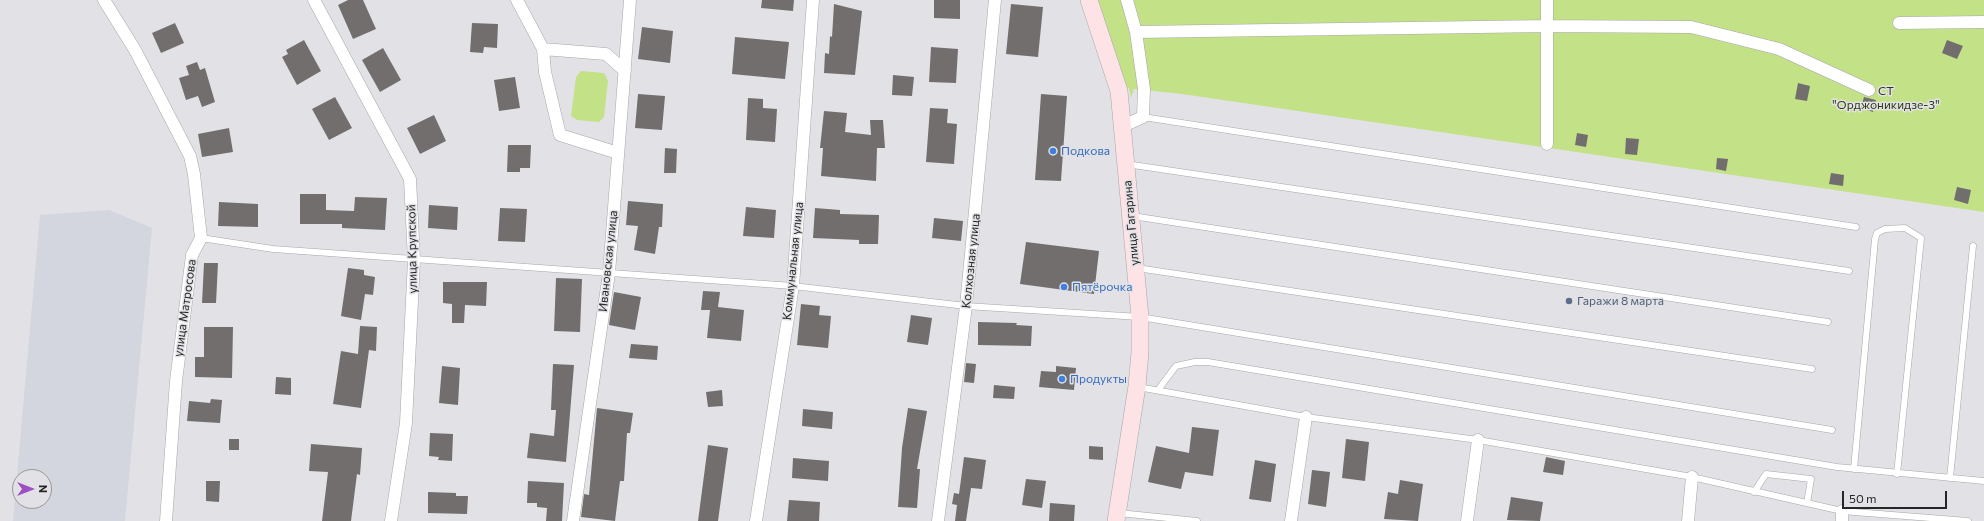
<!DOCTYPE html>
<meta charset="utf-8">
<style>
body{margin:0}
#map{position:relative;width:1984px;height:521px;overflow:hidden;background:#e2e2e6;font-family:Commissioner,sans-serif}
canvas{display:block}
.north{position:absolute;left:12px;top:469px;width:40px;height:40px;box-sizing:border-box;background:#e2e2e6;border:1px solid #96979a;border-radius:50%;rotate:90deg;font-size:11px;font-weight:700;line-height:16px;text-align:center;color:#252627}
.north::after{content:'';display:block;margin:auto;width:14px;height:18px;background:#9c50c2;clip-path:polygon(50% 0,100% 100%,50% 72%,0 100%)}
.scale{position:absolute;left:1842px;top:491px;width:105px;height:18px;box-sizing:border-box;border:2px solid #252627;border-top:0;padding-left:5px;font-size:12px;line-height:14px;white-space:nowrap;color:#252627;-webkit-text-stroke:3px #e2e2e6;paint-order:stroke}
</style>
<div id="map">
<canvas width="1984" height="521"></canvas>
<div class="north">N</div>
<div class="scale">50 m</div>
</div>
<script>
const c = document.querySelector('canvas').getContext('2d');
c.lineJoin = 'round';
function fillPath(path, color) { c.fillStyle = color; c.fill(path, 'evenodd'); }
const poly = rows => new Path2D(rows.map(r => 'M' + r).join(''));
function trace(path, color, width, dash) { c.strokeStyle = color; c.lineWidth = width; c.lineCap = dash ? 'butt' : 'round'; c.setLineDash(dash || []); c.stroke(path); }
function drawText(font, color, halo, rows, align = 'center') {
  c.font = font + ' Commissioner,sans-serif'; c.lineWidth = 3; c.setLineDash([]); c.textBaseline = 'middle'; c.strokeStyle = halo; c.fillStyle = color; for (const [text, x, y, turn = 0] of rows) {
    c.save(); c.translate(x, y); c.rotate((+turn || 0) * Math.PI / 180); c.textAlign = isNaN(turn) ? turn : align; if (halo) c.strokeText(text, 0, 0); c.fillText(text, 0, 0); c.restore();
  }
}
fillPath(poly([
 [109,210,152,228,125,521,13,521,40,215],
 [20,477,44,477,44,501,20,501]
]), '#d3d5df');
fillPath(poly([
 [1093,0,1984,0,1984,212,1182,94,1134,89,1131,98,1129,88,1123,87],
 [581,71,604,73,608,81,604,117,599,122,577,120,571,116,576,77]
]), '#c3e287');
fillPath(poly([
 [348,0,363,0,376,29,353,39,338,5],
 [762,0,794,0,793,11,761,8],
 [934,0,960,0,960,19,934,18],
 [834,4,862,11,855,75,824,73,825,53,829,54,830,36,832,37],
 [1011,4,1043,7,1038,57,1006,54],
 [175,23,184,43,161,53,152,33],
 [472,23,498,24,497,48,484,47,483,53,470,52],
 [642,27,673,31,670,63,638,59],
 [735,37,789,42,785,79,732,74],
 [304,40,321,71,297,85,282,57,288,54,286,50],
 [1947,40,1963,46,1957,59,1942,53],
 [931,47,958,49,956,83,929,82],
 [383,48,401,80,380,92,362,60],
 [197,62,200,70,205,68,215,102,202,107,198,96,186,100,179,78,189,75,186,66],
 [893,75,914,77,912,96,892,95],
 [515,77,520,108,499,111,494,80],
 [1798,83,1810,86,1807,101,1795,99],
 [638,94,665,96,662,130,635,128],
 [1041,94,1067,96,1061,181,1035,180],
 [335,97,352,128,329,140,312,109],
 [1864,97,1876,100,1873,112,1861,108],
 [748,98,763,99,763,108,777,109,775,142,746,140],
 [930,108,948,109,947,123,957,124,954,164,926,162],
 [824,111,847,113,845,132,871,135,870,120,883,120,885,148,877,148,876,181,821,176,823,148,820,148],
 [434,115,446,141,420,154,407,128],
 [229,128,233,152,202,157,198,134],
 [1577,133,1588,135,1586,147,1575,145],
 [1626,138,1639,139,1637,155,1625,154],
 [508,145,531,145,530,168,520,168,520,172,507,172],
 [665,148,677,149,676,173,664,173],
 [1717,158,1728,159,1726,171,1716,169],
 [1831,173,1844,175,1843,186,1829,184],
 [1957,187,1971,190,1968,204,1954,200],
 [300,194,326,194,326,210,354,211,355,197,387,198,385,230,342,228,342,224,300,224],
 [628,201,663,204,662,227,659,227,655,254,634,250,638,226,626,225],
 [219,202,258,204,258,227,218,226],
 [429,205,458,207,457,230,428,228],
 [746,207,776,210,774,238,743,236],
 [500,208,527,209,525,242,498,241],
 [815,208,840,210,840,214,879,215,878,244,859,244,859,240,813,238],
 [934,218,963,221,961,241,932,238],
 [1026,242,1099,251,1094,294,1020,284],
 [204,263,218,263,216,303,202,303],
 [348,268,364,270,364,275,375,277,373,295,365,294,361,320,341,316],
 [556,278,582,279,580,332,554,331],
 [443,282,487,282,486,306,465,305,464,323,452,323,452,304,443,303],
 [703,291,720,292,718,307,744,310,741,341,707,338,710,310,701,310],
 [614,292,641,297,635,330,609,325],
 [801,304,820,306,819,315,831,316,828,348,797,345],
 [911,315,932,318,928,345,907,342],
 [978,322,1017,323,1016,325,1032,326,1031,346,978,345],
 [360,326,377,327,376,351,369,350,361,408,333,404,341,351,358,354],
 [204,327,233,327,232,378,195,377,195,357,204,357],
 [631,344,658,346,657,360,629,358],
 [966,363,976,364,974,383,964,382],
 [553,364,574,365,566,462,527,458,530,433,554,436,556,410,551,410],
 [442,366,460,368,458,405,439,403],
 [1056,366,1076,368,1074,390,1039,387,1041,371,1056,372],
 [276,377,291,378,291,395,275,394],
 [994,385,1015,387,1014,399,993,398],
 [722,390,723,406,708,407,706,392],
 [211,399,222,400,220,423,187,421,189,401,210,403],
 [597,408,633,413,630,433,627,433,624,481,620,481,615,521,581,517,584,494,589,495],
 [908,408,927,411,917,469,920,469,917,508,898,507,902,448],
 [803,409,833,412,832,429,802,426],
 [1192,427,1219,430,1213,476,1185,472,1181,489,1148,482,1156,446,1189,453],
 [430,433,453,434,452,461,438,460,439,457,429,456],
 [229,439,239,439,239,450,229,450],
 [1346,439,1369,442,1365,481,1342,478],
 [311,444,362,448,360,475,357,474,351,521,322,521,328,472,309,471],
 [708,445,728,448,718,521,698,521],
 [1089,446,1103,447,1103,460,1089,459],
 [964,457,986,460,982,489,971,488,966,521,955,521,957,505,952,504,954,493,959,494],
 [1546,457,1565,461,1563,475,1543,472],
 [793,458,829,461,828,481,792,478],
 [1255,460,1276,464,1271,502,1249,499],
 [1312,470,1330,472,1326,507,1308,504],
 [1026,479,1046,481,1042,508,1022,505],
 [1400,480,1423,484,1418,521,1384,519,1388,492,1398,494],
 [206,481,220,481,219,502,206,501],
 [528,481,564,483,562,521,546,521,547,508,537,507,537,503,527,503],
 [428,492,456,493,456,496,468,496,467,514,428,513],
 [1511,497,1543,502,1540,521,1507,520],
 [789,500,820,502,819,521,787,521],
 [1050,503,1075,505,1074,521,1049,521]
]), '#726e6e');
const service = poly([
 [1143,117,1856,227],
 [1126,164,1849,271],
 [1132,216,1828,322],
 [201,238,273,249,793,286,966,306,1140,317,1832,430],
 [1137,268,1812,369],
 [1138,387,1306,417,1478,440,1692,477,1842,511,1968,521],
 [1158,390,1176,366,1195,362,1208,362,1837,467,1984,481],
 [1854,469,1875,239,1877,233,1885,229,1905,228,1921,238,1897,474],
 [1950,478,1973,246],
 [1754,492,1766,474,1811,479,1807,503],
 [1119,513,1197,521]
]);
const minor = poly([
 [104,0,135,50,190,156,194,174,201,238,192,255,176,381,166,521],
 [314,0,410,179,414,260,406,423,391,521],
 [517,0,543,49,545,72,560,135,618,153],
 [1127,0,1136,32,1547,26,1691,27,1779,49,1869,90],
 [1899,23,1984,22],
 [543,49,606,54,625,71],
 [1123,126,1143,117,1144,89,1136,32],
 [1547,144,1547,0],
 [1842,511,1842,521],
 [573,521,609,273,630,0],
 [756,521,793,286,813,0],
 [938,521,966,306,995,0],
 [1291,521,1306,417],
 [1467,521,1478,440],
 [1688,521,1692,477]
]);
const secondary = poly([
 [1089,0,1119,91,1140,317,1140,352,1137,386,1116,521]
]);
trace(service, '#a6a6a9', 7);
trace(minor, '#a6a6a9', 13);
trace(secondary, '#a6a6a9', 18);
trace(service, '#fff', 6);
trace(minor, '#fff', 12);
trace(secondary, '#fde2e6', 17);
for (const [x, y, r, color] of [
 [1053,151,4,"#3f7fe0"],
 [1064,287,4,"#3f7fe0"],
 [1569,301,4,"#5c6f8a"],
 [1062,379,4,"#3f7fe0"]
]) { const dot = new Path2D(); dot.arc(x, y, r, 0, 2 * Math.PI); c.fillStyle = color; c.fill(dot); trace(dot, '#e2e2e6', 1.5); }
drawText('12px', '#2d3913', '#e2e2e6', [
 ["СТ",1886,91],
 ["\"Орджоникидзе-3\"",1886,105]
]);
drawText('12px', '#366cbe', '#e2e2e6', [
 ["Подкова",1061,151],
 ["Пятёрочка",1072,287],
 ["Продукты",1070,379]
], 'left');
drawText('12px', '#252627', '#e2e2e6', [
 ["улица Гагарина",1131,223,-95],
 ["улица Крупской",412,249,-91],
 ["Ивановская улица",608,261,-84],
 ["Коммунальная улица",793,261,-84],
 ["Колхозная улица",971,261,-84],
 ["улица Матросова",185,308,-82]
]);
drawText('12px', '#4e5e75', '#e2e2e6', [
 ["Гаражи 8 марта",1577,301]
], 'left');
</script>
